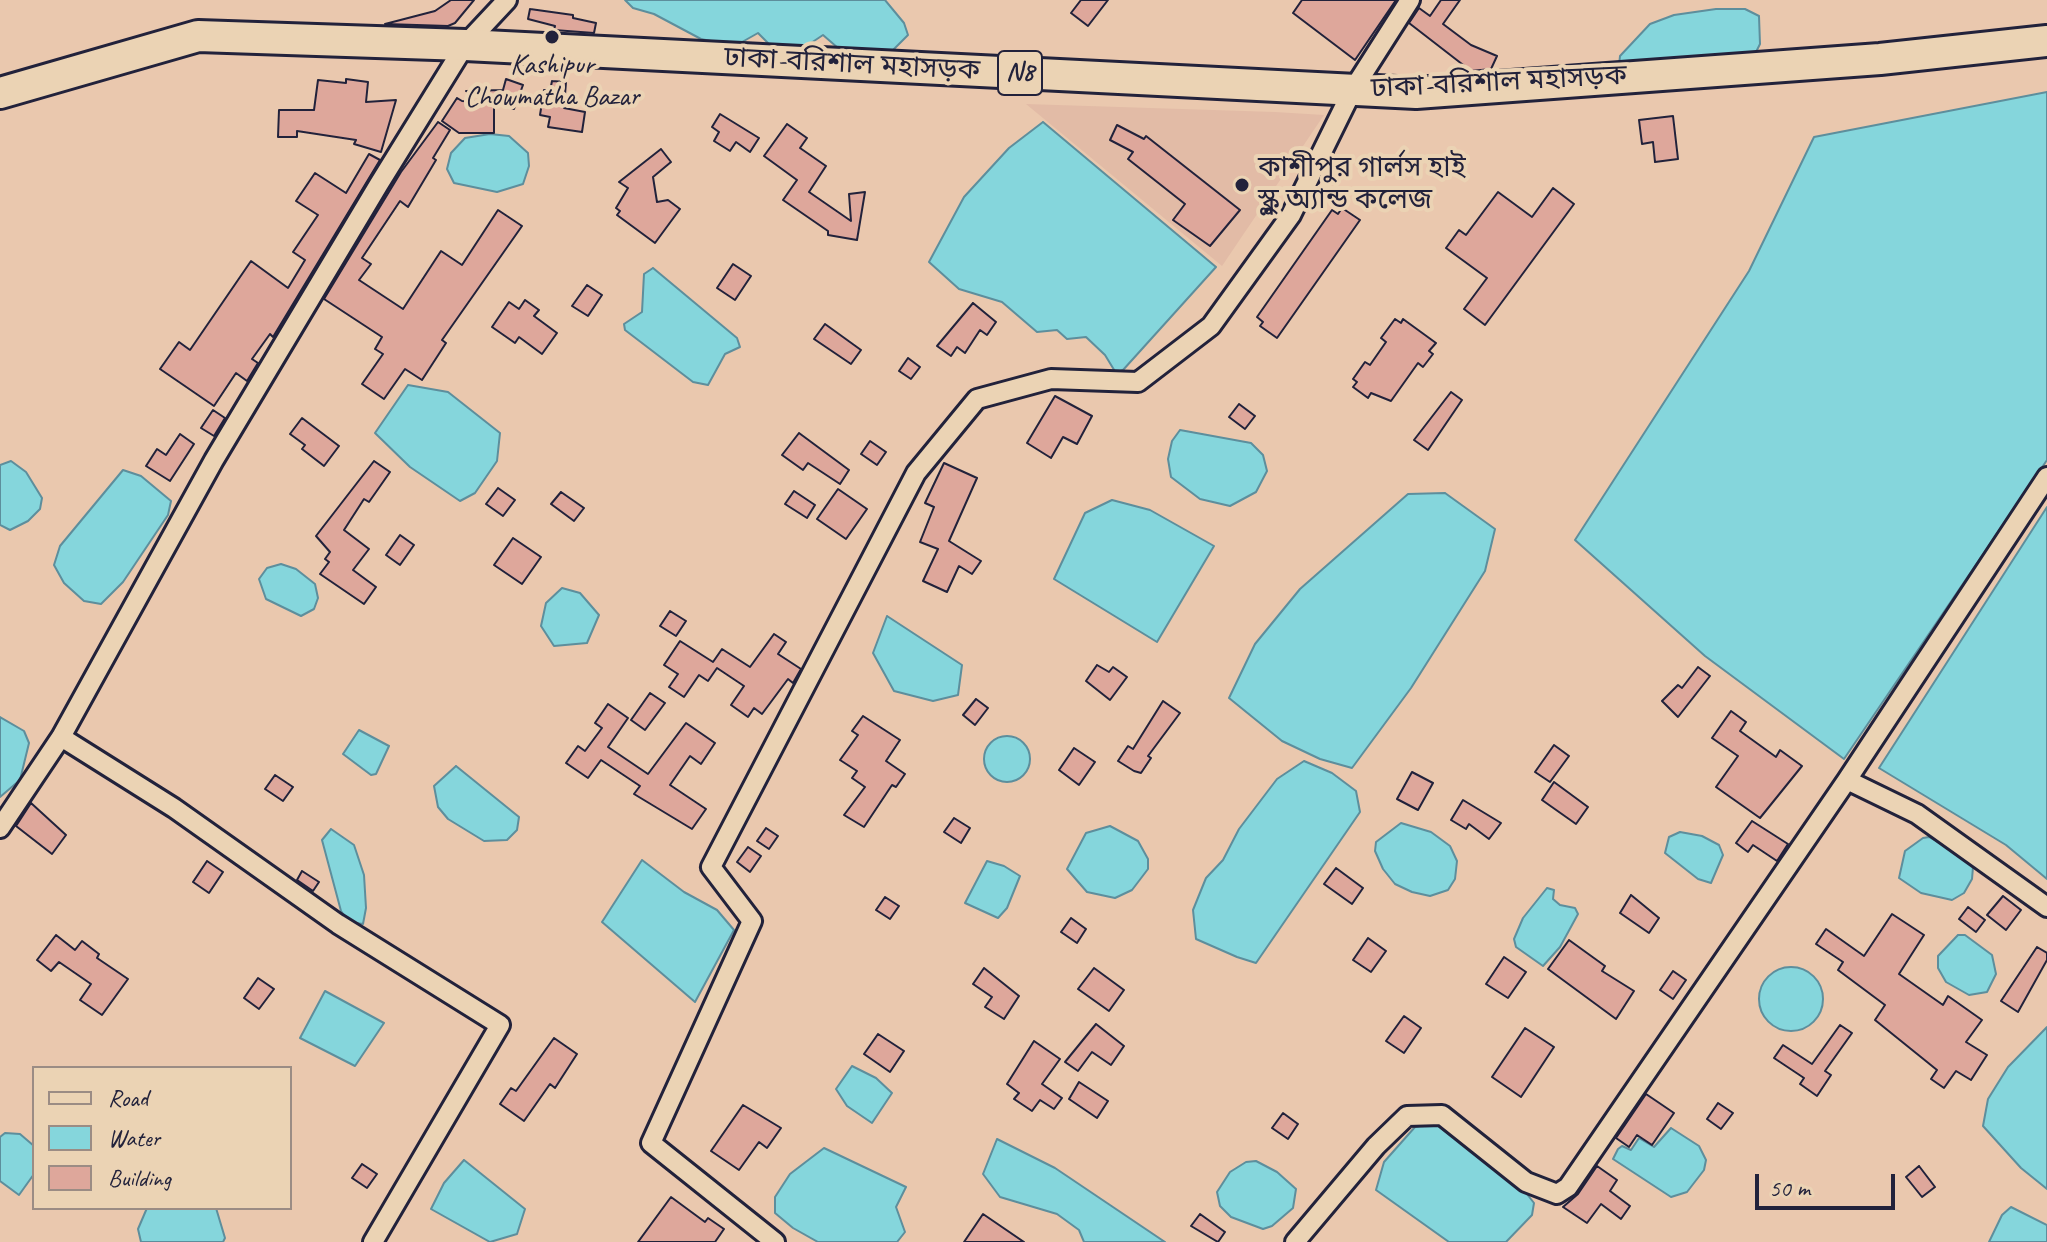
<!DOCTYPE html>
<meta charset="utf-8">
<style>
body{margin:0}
#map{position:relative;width:2047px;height:1242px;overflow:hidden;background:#eac8ae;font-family:Caveat,sans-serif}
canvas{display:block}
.legend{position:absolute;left:32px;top:1066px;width:260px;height:144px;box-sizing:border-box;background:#ebd3b4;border:2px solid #9b8c84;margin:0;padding:10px 14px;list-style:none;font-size:24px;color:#22223b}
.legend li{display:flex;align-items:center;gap:16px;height:40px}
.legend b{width:40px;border:2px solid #9b8c84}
.scale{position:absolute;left:1755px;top:1174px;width:140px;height:36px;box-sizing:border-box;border:4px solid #22223b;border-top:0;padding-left:10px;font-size:24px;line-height:28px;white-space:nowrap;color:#22223b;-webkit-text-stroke:6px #ebd3b4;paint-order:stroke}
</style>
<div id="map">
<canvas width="2047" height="1242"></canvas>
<ul class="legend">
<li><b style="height:10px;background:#ebd3b4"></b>Road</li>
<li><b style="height:22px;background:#85d6dc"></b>Water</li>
<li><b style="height:22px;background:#dea79b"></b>Building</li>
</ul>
<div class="scale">50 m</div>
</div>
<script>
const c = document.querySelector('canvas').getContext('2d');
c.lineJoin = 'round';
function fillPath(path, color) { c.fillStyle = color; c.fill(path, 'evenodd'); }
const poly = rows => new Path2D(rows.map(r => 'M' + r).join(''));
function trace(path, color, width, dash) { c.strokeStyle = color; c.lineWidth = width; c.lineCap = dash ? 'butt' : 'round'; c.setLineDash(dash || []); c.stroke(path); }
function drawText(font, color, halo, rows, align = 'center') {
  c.font = font + ' Caveat,"Noto Sans Bengali",sans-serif'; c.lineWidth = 8; c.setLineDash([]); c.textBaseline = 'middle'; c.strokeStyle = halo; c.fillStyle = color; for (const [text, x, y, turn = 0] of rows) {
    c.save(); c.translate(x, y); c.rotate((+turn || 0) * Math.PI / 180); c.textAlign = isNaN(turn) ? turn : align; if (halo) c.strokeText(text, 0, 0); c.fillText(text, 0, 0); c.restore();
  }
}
fillPath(poly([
 [1026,104,1275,112,1324,115,1222,266],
 [1185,197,1240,210,1225,228],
 [1186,202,1223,228,1211,246,1173,220]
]), '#e2bba6');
const water = poly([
 [625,0,885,0,904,23,908,35,891,52,875,60,838,48,823,35,802,49,772,47,758,33,735,46,701,39,654,14,633,8,625,0],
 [1716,9,1745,9,1759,16,1760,44,1750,64,1707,64,1691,57,1619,65,1620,56,1650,24,1674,15,1716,9],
 [2047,92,2047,460,1844,759,1705,656,1575,540,1749,271,1814,137,2047,92],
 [1043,122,1216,267,1123,370,1116,373,1105,355,1086,337,1067,339,1057,330,1037,332,1002,302,959,289,929,262,964,197,1009,148,1043,122],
 [490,134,509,136,528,153,529,166,523,184,497,192,454,183,447,169,451,153,465,138,490,134],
 [653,268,737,338,740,347,725,354,708,385,693,382,625,330,624,324,642,312,644,274,653,268],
 [408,385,448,392,500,433,497,461,475,493,460,501,410,467,375,433,408,385],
 [1180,430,1251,443,1263,455,1267,471,1256,492,1230,506,1200,499,1171,477,1168,459,1172,441,1180,430],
 [11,461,26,472,42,498,40,509,28,521,10,530,0,525,0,465,11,461],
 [123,470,141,476,171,501,168,515,123,582,101,604,84,601,64,583,54,565,60,546,123,470],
 [1445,493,1495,529,1485,571,1411,688,1352,768,1320,759,1282,741,1229,698,1255,644,1300,589,1408,494,1445,493],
 [1112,500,1150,510,1214,546,1157,642,1054,579,1085,513,1112,500],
 [2047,507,2047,879,2006,845,1879,768,2047,507],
 [281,564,296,569,315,584,318,598,314,609,301,616,266,599,259,579,267,568,281,564],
 [562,588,580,593,599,615,587,643,554,646,541,626,546,603,562,588],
 [887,616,962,665,958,695,933,701,894,691,873,653,887,616],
 [0,717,24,731,29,743,20,780,0,797,0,717],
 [359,730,389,746,376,774,371,775,343,754,359,730],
 '984 759a23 23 0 1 1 46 0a23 23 0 1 1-46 0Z',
 [1304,761,1332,773,1356,791,1360,812,1256,963,1237,957,1196,939,1193,910,1206,878,1223,860,1239,829,1277,779,1304,761],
 [456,766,519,817,517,830,507,840,484,841,448,819,438,807,434,786,456,766],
 [1401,823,1431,832,1450,846,1457,861,1455,879,1448,890,1430,896,1412,892,1395,884,1383,869,1375,851,1376,842,1401,823],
 [1110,826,1138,841,1148,859,1148,869,1132,890,1115,898,1087,892,1067,869,1086,833,1110,826],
 [331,829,354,845,364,875,366,908,363,924,349,922,341,911,322,840,331,829],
 [1680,832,1702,836,1719,845,1723,855,1711,883,1698,879,1665,853,1669,837,1680,832],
 [1929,837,1963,856,1973,867,1972,879,1964,893,1952,900,1921,893,1899,878,1905,851,1923,838,1929,837],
 [642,860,684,892,717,910,734,930,695,1002,602,922,642,860],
 [987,861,1004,866,1020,876,1007,908,998,918,965,903,987,861],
 [1547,888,1554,890,1553,899,1560,905,1575,908,1578,914,1560,947,1543,966,1516,947,1514,939,1523,918,1547,888],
 [1958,935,1965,935,1992,955,1996,974,1987,992,1969,995,1946,982,1938,968,1938,956,1958,935],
 '1759 999a32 32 0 1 1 64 0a32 32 0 1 1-64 0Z',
 [325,991,384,1023,355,1066,300,1038,325,991],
 [2047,1027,2047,1189,2021,1168,1983,1126,1988,1099,2008,1067,2047,1027],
 [852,1066,876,1078,892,1093,872,1123,847,1106,836,1089,852,1066],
 [1434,1123,1523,1189,1534,1203,1532,1215,1506,1242,1449,1242,1376,1190,1384,1162,1415,1127,1434,1123],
 [1671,1128,1699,1146,1706,1160,1704,1170,1687,1192,1671,1197,1613,1159,1618,1149,1622,1146,1631,1150,1639,1138,1654,1147,1671,1128],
 [5,1133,20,1134,34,1146,34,1174,19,1195,0,1181,0,1137,5,1133],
 [997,1139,1055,1168,1165,1242,1084,1242,1079,1230,1057,1214,1000,1197,983,1174,997,1139],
 [824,1148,906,1187,896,1207,905,1232,897,1242,818,1242,793,1228,775,1213,775,1197,790,1174,824,1148],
 [464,1160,525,1209,517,1234,490,1242,431,1209,444,1183,464,1160],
 [1256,1161,1277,1172,1296,1189,1293,1208,1272,1226,1263,1229,1231,1217,1220,1206,1217,1192,1230,1172,1246,1162,1256,1161],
 [2011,1207,2047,1225,2047,1242,1989,1242,2002,1215,2011,1207],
 [147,1208,216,1208,225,1238,223,1242,141,1242,138,1229,147,1208]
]);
fillPath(water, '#85d6dc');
trace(water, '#5d8e9c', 2);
const building = poly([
 [451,0,474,0,455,23,448,26,385,24,435,11,451,0],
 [1081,0,1108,0,1088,26,1071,13,1081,0],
 [1302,0,1396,0,1355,60,1293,13,1302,0],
 [1441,0,1460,0,1443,24,1471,45,1497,56,1491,69,1471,71,1409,23,1419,8,1430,16,1441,0],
 [530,9,573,15,573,18,596,23,594,33,554,30,555,26,528,19,530,9],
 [346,79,368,82,366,102,396,100,381,152,354,144,356,140,297,131,297,137,278,137,279,110,314,110,318,80,346,83,346,79],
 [506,79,523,85,514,109,466,91,503,90,506,79],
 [552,81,566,82,564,108,585,112,582,132,548,127,550,117,540,115,544,90,550,91,552,81],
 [457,98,462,101,494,103,494,133,459,133,442,121,457,98],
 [720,114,759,138,750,152,736,142,730,151,714,141,719,132,712,127,720,114],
 [1673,116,1678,159,1655,162,1653,142,1642,144,1639,120,1673,116],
 [438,122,450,130,433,158,436,160,408,207,400,201,362,258,371,264,359,280,403,309,441,251,462,265,498,210,522,226,442,340,446,343,422,380,405,369,384,399,362,384,383,354,375,349,382,337,324,299,401,172,438,122],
 [787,124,807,138,800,148,826,166,809,192,851,221,849,194,865,192,857,240,828,235,828,231,783,200,797,180,764,156,787,124],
 [1117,125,1144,139,1146,136,1240,210,1210,246,1173,220,1185,204,1128,159,1133,152,1110,140,1117,125],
 [661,149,671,162,653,177,657,202,668,200,680,209,655,243,617,215,620,211,616,208,628,188,619,182,661,149],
 [369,154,380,160,273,337,270,334,252,359,258,363,247,381,236,373,214,406,160,369,179,342,190,350,251,261,288,288,305,260,293,252,318,215,296,201,315,173,346,193,369,154],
 [1553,188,1574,204,1485,325,1464,309,1487,278,1446,248,1459,230,1466,235,1498,192,1532,217,1553,188],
 [1342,208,1360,220,1277,338,1260,326,1263,322,1257,317,1332,210,1338,214,1342,208],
 [733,264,751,276,735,300,717,288,733,264],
 [587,285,602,295,588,316,572,306,587,285],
 [525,300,539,310,534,316,557,333,542,354,519,337,515,343,492,327,509,302,519,309,525,300],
 [973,303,996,322,987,335,980,330,965,353,957,347,951,356,937,346,973,303],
 [1395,319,1401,323,1403,319,1436,343,1429,351,1433,354,1423,367,1418,363,1391,401,1371,393,1368,398,1353,387,1357,382,1353,379,1365,362,1370,365,1386,342,1381,338,1395,319],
 [825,324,861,350,851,364,814,339,825,324],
 [908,358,920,367,911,379,899,371,908,358],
 [1451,392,1462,400,1428,450,1414,440,1451,392],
 [1055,396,1092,416,1077,444,1063,437,1051,458,1027,443,1055,396],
 [1239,404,1255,416,1245,429,1229,417,1239,404],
 [213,410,225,418,214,436,201,428,213,410],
 [302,418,339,446,324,466,302,449,305,445,290,434,302,418],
 [799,433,849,470,840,484,808,463,803,470,782,455,799,433],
 [180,434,194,444,170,481,146,466,157,449,166,455,180,434],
 [870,441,886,452,877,465,861,454,870,441],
 [374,461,390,472,369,502,364,499,344,530,369,549,353,570,376,587,364,604,320,574,329,562,325,559,330,552,316,536,374,461],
 [944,463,977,478,949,541,981,561,972,574,959,566,947,592,923,581,938,549,920,542,934,507,925,503,944,463],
 [498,488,515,500,503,516,486,504,498,488],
 [838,489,867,509,846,539,817,519,838,489],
 [794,491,815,505,807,518,785,504,794,491],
 [561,492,584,508,574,521,551,504,561,492],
 [400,535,414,545,400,565,386,555,400,535],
 [513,538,541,557,522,584,494,565,513,538],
 [670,611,686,621,676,636,660,626,670,611],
 [774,634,786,642,778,654,801,669,793,683,788,679,762,714,754,708,748,717,731,705,744,686,717,668,708,681,699,675,684,697,669,687,678,674,664,665,680,641,713,662,722,649,750,667,774,634],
 [1097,665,1109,672,1113,667,1127,677,1110,700,1086,681,1097,665],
 [1698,667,1710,676,1678,717,1662,701,1678,685,1682,688,1698,667],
 [650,693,665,703,645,730,631,720,650,693],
 [976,699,988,708,975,725,963,715,976,699],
 [1163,701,1180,713,1148,756,1151,758,1141,773,1134,771,1118,761,1128,746,1133,749,1163,701],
 [608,704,628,718,608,747,648,774,686,723,715,743,701,764,690,756,670,785,706,809,692,829,634,794,640,786,601,760,588,778,566,763,578,746,585,751,602,728,595,723,608,704],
 [1731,711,1746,722,1740,731,1776,757,1780,750,1802,766,1760,818,1716,787,1738,756,1712,738,1731,711],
 [863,716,900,740,886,761,905,774,896,787,892,785,864,827,844,815,865,787,852,778,857,771,840,760,858,735,852,731,863,716],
 [1554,745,1569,756,1550,782,1535,772,1554,745],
 [1074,748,1095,762,1079,785,1059,770,1074,748],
 [1412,772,1433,783,1418,810,1397,799,1412,772],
 [275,775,293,787,283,801,265,789,275,775],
 [1554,782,1588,807,1576,824,1542,800,1554,782],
 [1463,800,1501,823,1489,839,1469,824,1466,829,1451,820,1463,800],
 [31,803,66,835,52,854,16,826,31,803],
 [954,818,970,828,961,843,944,832,954,818],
 [1752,821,1788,844,1777,861,1753,845,1748,852,1736,843,1752,821],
 [766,828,778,836,769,849,757,841,766,828],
 [748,847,761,856,750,872,737,862,748,847],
 [207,861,223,872,209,893,193,882,207,861],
 [1336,868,1363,888,1352,904,1324,884,1336,868],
 [302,871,319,882,313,891,297,880,302,871],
 [1631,895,1659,918,1649,933,1620,913,1631,895],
 [2003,896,2021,910,2006,930,1987,915,2003,896],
 [885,897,899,906,890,919,876,910,885,897],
 [1968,907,1985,920,1976,932,1959,919,1968,907],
 [1892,914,1924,935,1899,974,1943,1005,1948,996,1982,1020,1966,1042,1987,1055,1971,1080,1956,1071,1944,1088,1931,1079,1937,1070,1875,1020,1885,1005,1838,970,1843,962,1816,944,1826,929,1864,956,1892,914],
 [1071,918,1086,929,1077,943,1061,932,1071,918],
 [56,935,75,950,82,941,99,954,97,958,128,979,102,1015,80,1000,91,984,59,962,51,971,37,960,56,935],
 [1368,938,1386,951,1371,972,1353,960,1368,938],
 [1569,940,1605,966,1602,971,1634,991,1616,1019,1548,969,1569,940],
 [2037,947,2047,953,2047,960,2018,1012,2001,1001,2037,947],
 [1504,957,1526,972,1508,998,1486,984,1504,957],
 [984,968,1019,996,1004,1019,985,1007,992,997,973,984,984,968],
 [1094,968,1124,990,1109,1011,1078,989,1094,968],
 [1673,971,1686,980,1673,999,1660,990,1673,971],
 [258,978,274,989,259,1009,244,998,258,978],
 [1404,1016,1421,1028,1404,1053,1386,1041,1404,1016],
 [1096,1024,1124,1046,1111,1065,1092,1052,1078,1071,1065,1062,1096,1024],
 [1840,1025,1852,1033,1825,1071,1831,1075,1817,1096,1800,1084,1804,1078,1774,1058,1783,1045,1812,1064,1840,1025],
 [1525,1028,1554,1047,1521,1097,1492,1077,1525,1028],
 [878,1034,904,1051,890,1072,864,1054,878,1034],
 [554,1038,577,1054,555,1088,550,1084,524,1121,500,1104,511,1088,516,1091,554,1038],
 [1034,1041,1060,1059,1042,1084,1062,1098,1054,1109,1040,1100,1032,1111,1014,1099,1019,1093,1007,1084,1034,1041],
 [1079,1082,1108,1101,1097,1118,1069,1099,1079,1082],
 [1646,1094,1674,1113,1652,1145,1637,1135,1629,1147,1616,1138,1646,1094],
 [1718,1103,1733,1113,1721,1129,1707,1119,1718,1103],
 [743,1105,781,1128,767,1148,759,1142,739,1170,711,1151,743,1105],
 [1283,1113,1298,1124,1288,1139,1272,1128,1283,1113],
 [362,1164,377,1174,367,1188,352,1178,362,1164],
 [1597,1166,1617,1180,1610,1191,1630,1206,1621,1219,1601,1204,1587,1223,1563,1207,1578,1194,1597,1166],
 [1919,1166,1935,1187,1922,1197,1906,1177,1919,1166],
 [671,1197,705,1222,708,1218,724,1229,715,1242,638,1242,671,1197],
 [983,1214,1024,1242,964,1242,983,1214],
 [1200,1214,1225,1232,1218,1242,1191,1226,1200,1214]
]);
fillPath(building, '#dea79b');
trace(building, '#22223b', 2);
const minor = poly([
 [61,737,174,808,338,924,500,1025,373,1242],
 [1847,780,1917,814,2047,907],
 [0,828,61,737,214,460,379,184,465,45,507,0],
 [775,1242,651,1143,752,921,711,867,916,473,977,399,1051,379,1138,382,1211,326,1291,215,1352,91,1410,0],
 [1295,1242,1376,1146,1407,1116,1442,1115,1526,1182,1557,1194,1568,1187,1847,780,2047,477]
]);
const trunk = poly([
 [0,93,198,36,465,45,1416,93,1880,59,2047,41]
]);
trace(minor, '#22223b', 24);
trace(trunk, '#22223b', 36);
trace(minor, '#ebd3b4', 18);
trace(trunk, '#ebd3b4', 30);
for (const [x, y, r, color] of [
 [552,37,8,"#22223b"],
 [1242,185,8,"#22223b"]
]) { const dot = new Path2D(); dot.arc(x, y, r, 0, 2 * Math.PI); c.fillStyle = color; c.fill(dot); trace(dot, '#ebd3b4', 3); }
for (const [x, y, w] of [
 [1020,73,44]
]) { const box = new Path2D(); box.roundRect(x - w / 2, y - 22, w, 44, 6); c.fillStyle = '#ebd3b4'; c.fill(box); trace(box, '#22223b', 2); }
drawText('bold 26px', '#22223b', null, [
 ["N8",1020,73]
]);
drawText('28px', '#22223b', '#ebd3b4', [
 ["ঢাকা-বরিশাল মহাসড়ক",852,65,3],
 ["ঢাকা-বরিশাল মহাসড়ক",1499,83,-3]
]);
drawText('28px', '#22223b', '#ebd3b4', [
 ["Kashipur",552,66],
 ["Chowmatha Bazar",552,98],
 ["কাশীপুর গার্লস হাই",1258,169,"left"],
 ["স্কুল অ্যান্ড কলেজ",1258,201,"left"]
]);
</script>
